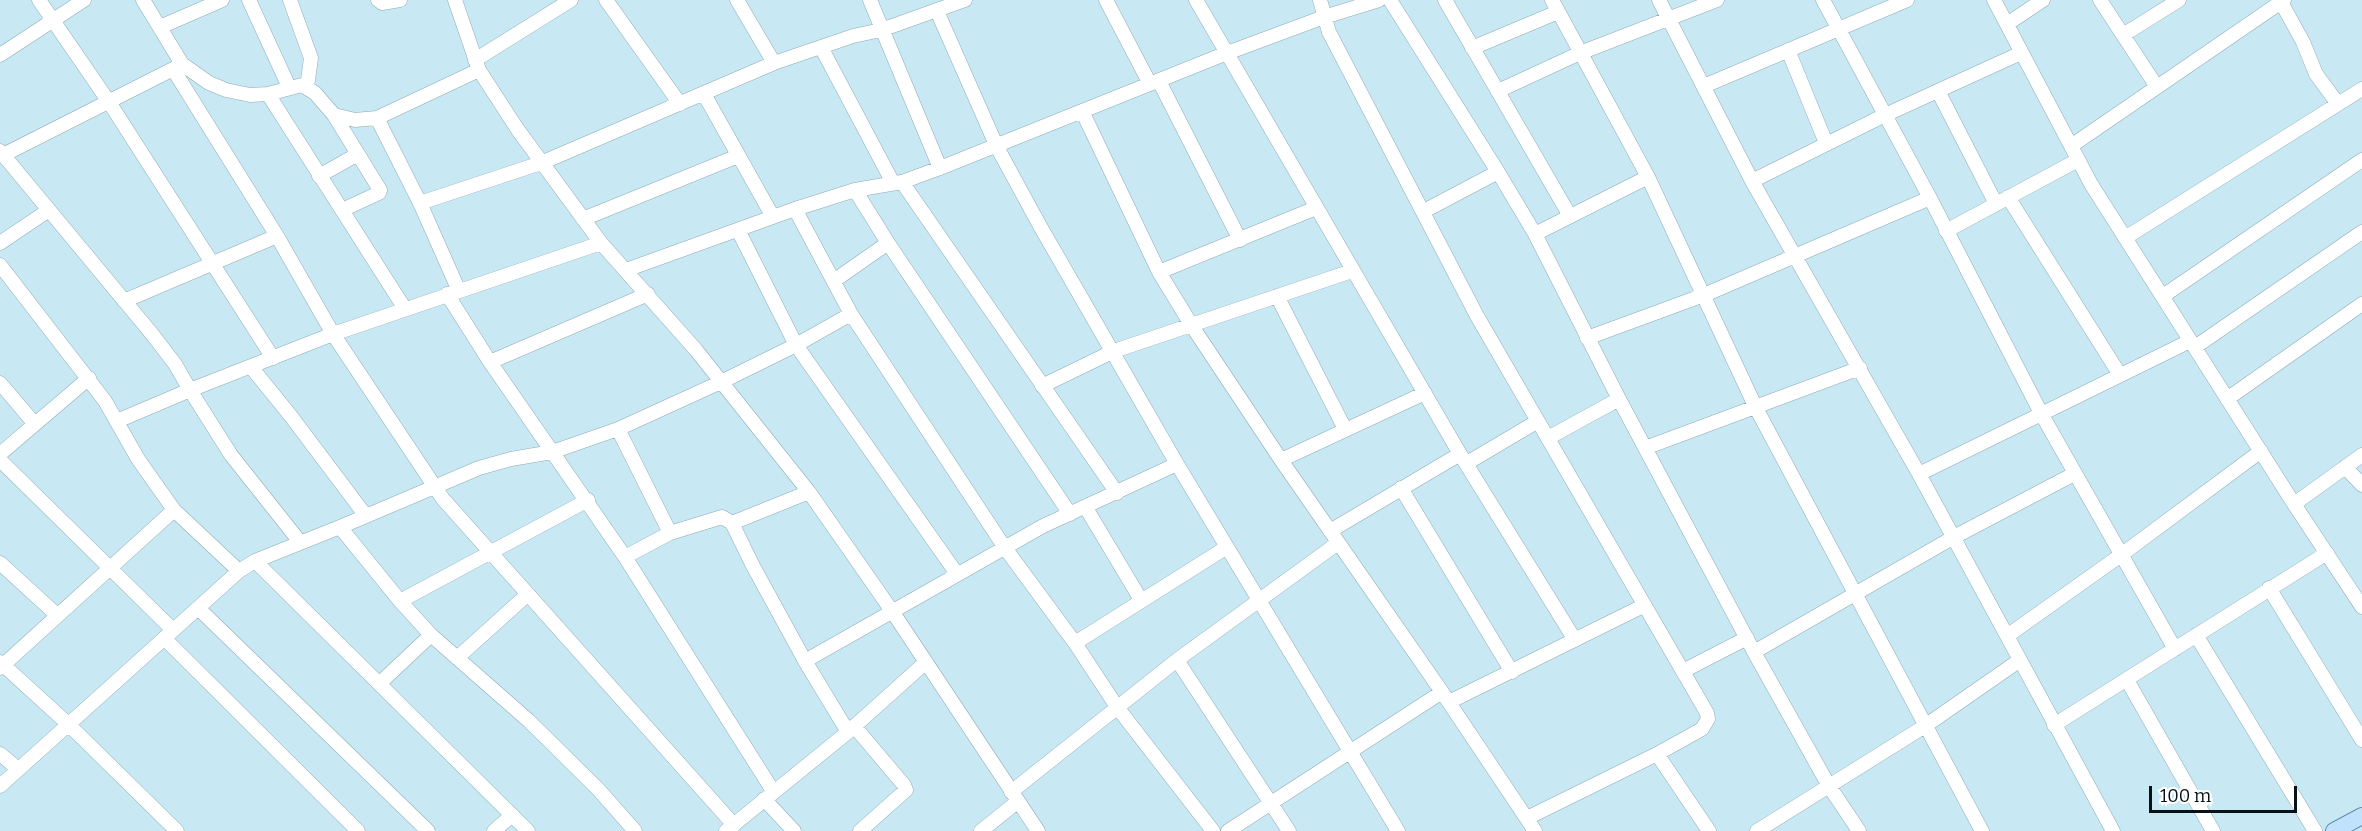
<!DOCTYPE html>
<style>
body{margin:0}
#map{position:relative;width:2362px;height:831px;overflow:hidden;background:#c8e9f4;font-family:Bitter,serif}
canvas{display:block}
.scale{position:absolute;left:2149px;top:786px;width:148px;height:27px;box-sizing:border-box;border:3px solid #061215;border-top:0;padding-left:8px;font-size:18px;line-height:21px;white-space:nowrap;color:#061215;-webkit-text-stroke:4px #fff;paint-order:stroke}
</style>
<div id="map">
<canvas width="2362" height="831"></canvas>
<div class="scale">100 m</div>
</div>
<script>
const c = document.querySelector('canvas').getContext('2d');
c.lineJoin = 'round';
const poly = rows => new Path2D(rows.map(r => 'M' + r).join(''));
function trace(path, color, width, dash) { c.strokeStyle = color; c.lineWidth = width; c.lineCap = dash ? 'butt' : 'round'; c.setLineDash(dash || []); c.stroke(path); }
const minor = poly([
 [39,0,109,102,273,358],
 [143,0,182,64,209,83,226,90,250,95,268,94,302,85,315,93,334,115,380,190,379,193,342,210],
 [249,0,289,87],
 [290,0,311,58,307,87],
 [378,0,382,3,400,0],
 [455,0,479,70,518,130,601,243,696,350,809,492,892,611,1038,831],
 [606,0,680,104],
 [737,0,774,63],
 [870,0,940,168],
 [1106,0,1150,84],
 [1196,0,1460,454,1575,640],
 [1320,0,1329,32,1477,316,1707,713,1708,719,1702,729,1657,754,1527,818],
 [1390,0,1498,172,1535,234,1619,399,1754,652,1829,786,1859,831],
 [1445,0,1570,216],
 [1552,0,1648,177,1756,408,1982,831],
 [1659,0,1752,181,1919,474,2113,831],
 [1823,0,1930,198,2042,415,2175,649],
 [1994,0,2091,184,2294,504,2362,607],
 [2100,0,2157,87],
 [2281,2,2303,42,2316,74,2338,104],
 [937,11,997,147,1040,226,1177,464,1398,831],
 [2007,24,2043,0],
 [160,27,222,0],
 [2123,35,2179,0],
 [821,47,893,183],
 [1472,48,1558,12],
 [1788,50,1826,143],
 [0,55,84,0],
 [475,60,571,0],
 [173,69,277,236,333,334,443,499,734,825],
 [1159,81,1240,240],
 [1704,86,1907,0],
 [1498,91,1580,53,1717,0],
 [1938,91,1996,204],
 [268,94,405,309],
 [704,94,773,217],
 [1083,113,1159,272,1192,326,1281,460,1442,692,1535,831],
 [334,115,355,120,377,118,479,70],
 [377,118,420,203,459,291],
 [2071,146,2284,0],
 [0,151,152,334,175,364,190,390,333,334,601,243],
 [3,155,181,65],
 [319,176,358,154],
 [1752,181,1885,115,2021,53],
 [902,182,1117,493],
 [855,190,888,243,1070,514],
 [2008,197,2120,375],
 [420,203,541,163,774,63,853,36,881,30,965,0],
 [795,209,851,314,1005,548,1075,643,1117,707,1213,831],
 [1424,211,1498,172],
 [583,219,738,156],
 [738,230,796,345,957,574],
 [1946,231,2078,160],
 [1535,234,1648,177],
 [2125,238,2362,89],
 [0,243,49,210],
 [0,265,105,401,138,459,174,510,239,571],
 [626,270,795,209,855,190,902,182,940,168,1227,53,1324,17,1379,0],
 [1159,272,1316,208],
 [835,280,888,243],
 [447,294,490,362,625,557,773,791],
 [1277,296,1345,429],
 [2163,296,2362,160],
 [124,301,277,236],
 [1587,338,1704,295,1930,198],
 [2195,347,2362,232],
 [490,362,648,294],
 [251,367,290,415,366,516],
 [0,383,34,423],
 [1042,386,1114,351,1352,271],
 [2227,399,2362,304],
 [117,421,190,390,231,455,300,542],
 [618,429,670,533],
 [1548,438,1619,399],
 [1645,448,1860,368],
 [0,454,89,378],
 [0,460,173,630],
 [1281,460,1425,393],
 [1467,463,1538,421],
 [2345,467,2362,485],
 [1919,474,2190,341],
 [1401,488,1512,672],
 [2294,504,2362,455],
 [1086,508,1141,600],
 [732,523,753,566,805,661,848,732],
 [340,527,400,601,431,635,529,721,598,789,635,831],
 [1330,531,1460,454],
 [625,557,670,533,722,517,732,523,809,492],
 [255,561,528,831],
 [0,563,57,615],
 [2269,588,2362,740],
 [400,601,588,500],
 [198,608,428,831],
 [2196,635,2315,831],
 [2007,636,2121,555,2261,451],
 [164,638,358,831],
 [1075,643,1227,547],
 [1754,652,1954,537,2074,474],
 [457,658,528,594],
 [1177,660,1289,831],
 [805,661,1043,526,1177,464],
 [0,662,67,723,177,831],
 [0,668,174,510],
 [1683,671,1747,638],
 [2127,680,2213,831],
 [380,683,431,635],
 [1449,702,1643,606],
 [2054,725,2327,553],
 [854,726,904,785,906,790,860,831],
 [0,754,18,769],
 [1657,754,1709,831],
 [0,786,239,571,255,561,340,527,479,468,511,459,552,452,618,429,721,382,796,345,851,314],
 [1011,792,1177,660,1338,543],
 [764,799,794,831],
 [494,831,512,815],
 [726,831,848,732,926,662],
 [981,831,1017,802],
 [1228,831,1442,692],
 [1757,831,1925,726,2020,660]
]);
const major = poly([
 [2334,831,2362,816]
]);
trace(minor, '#8cabb5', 15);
trace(major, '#648dab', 18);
trace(minor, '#fff', 14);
trace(major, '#c1e2fd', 16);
</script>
